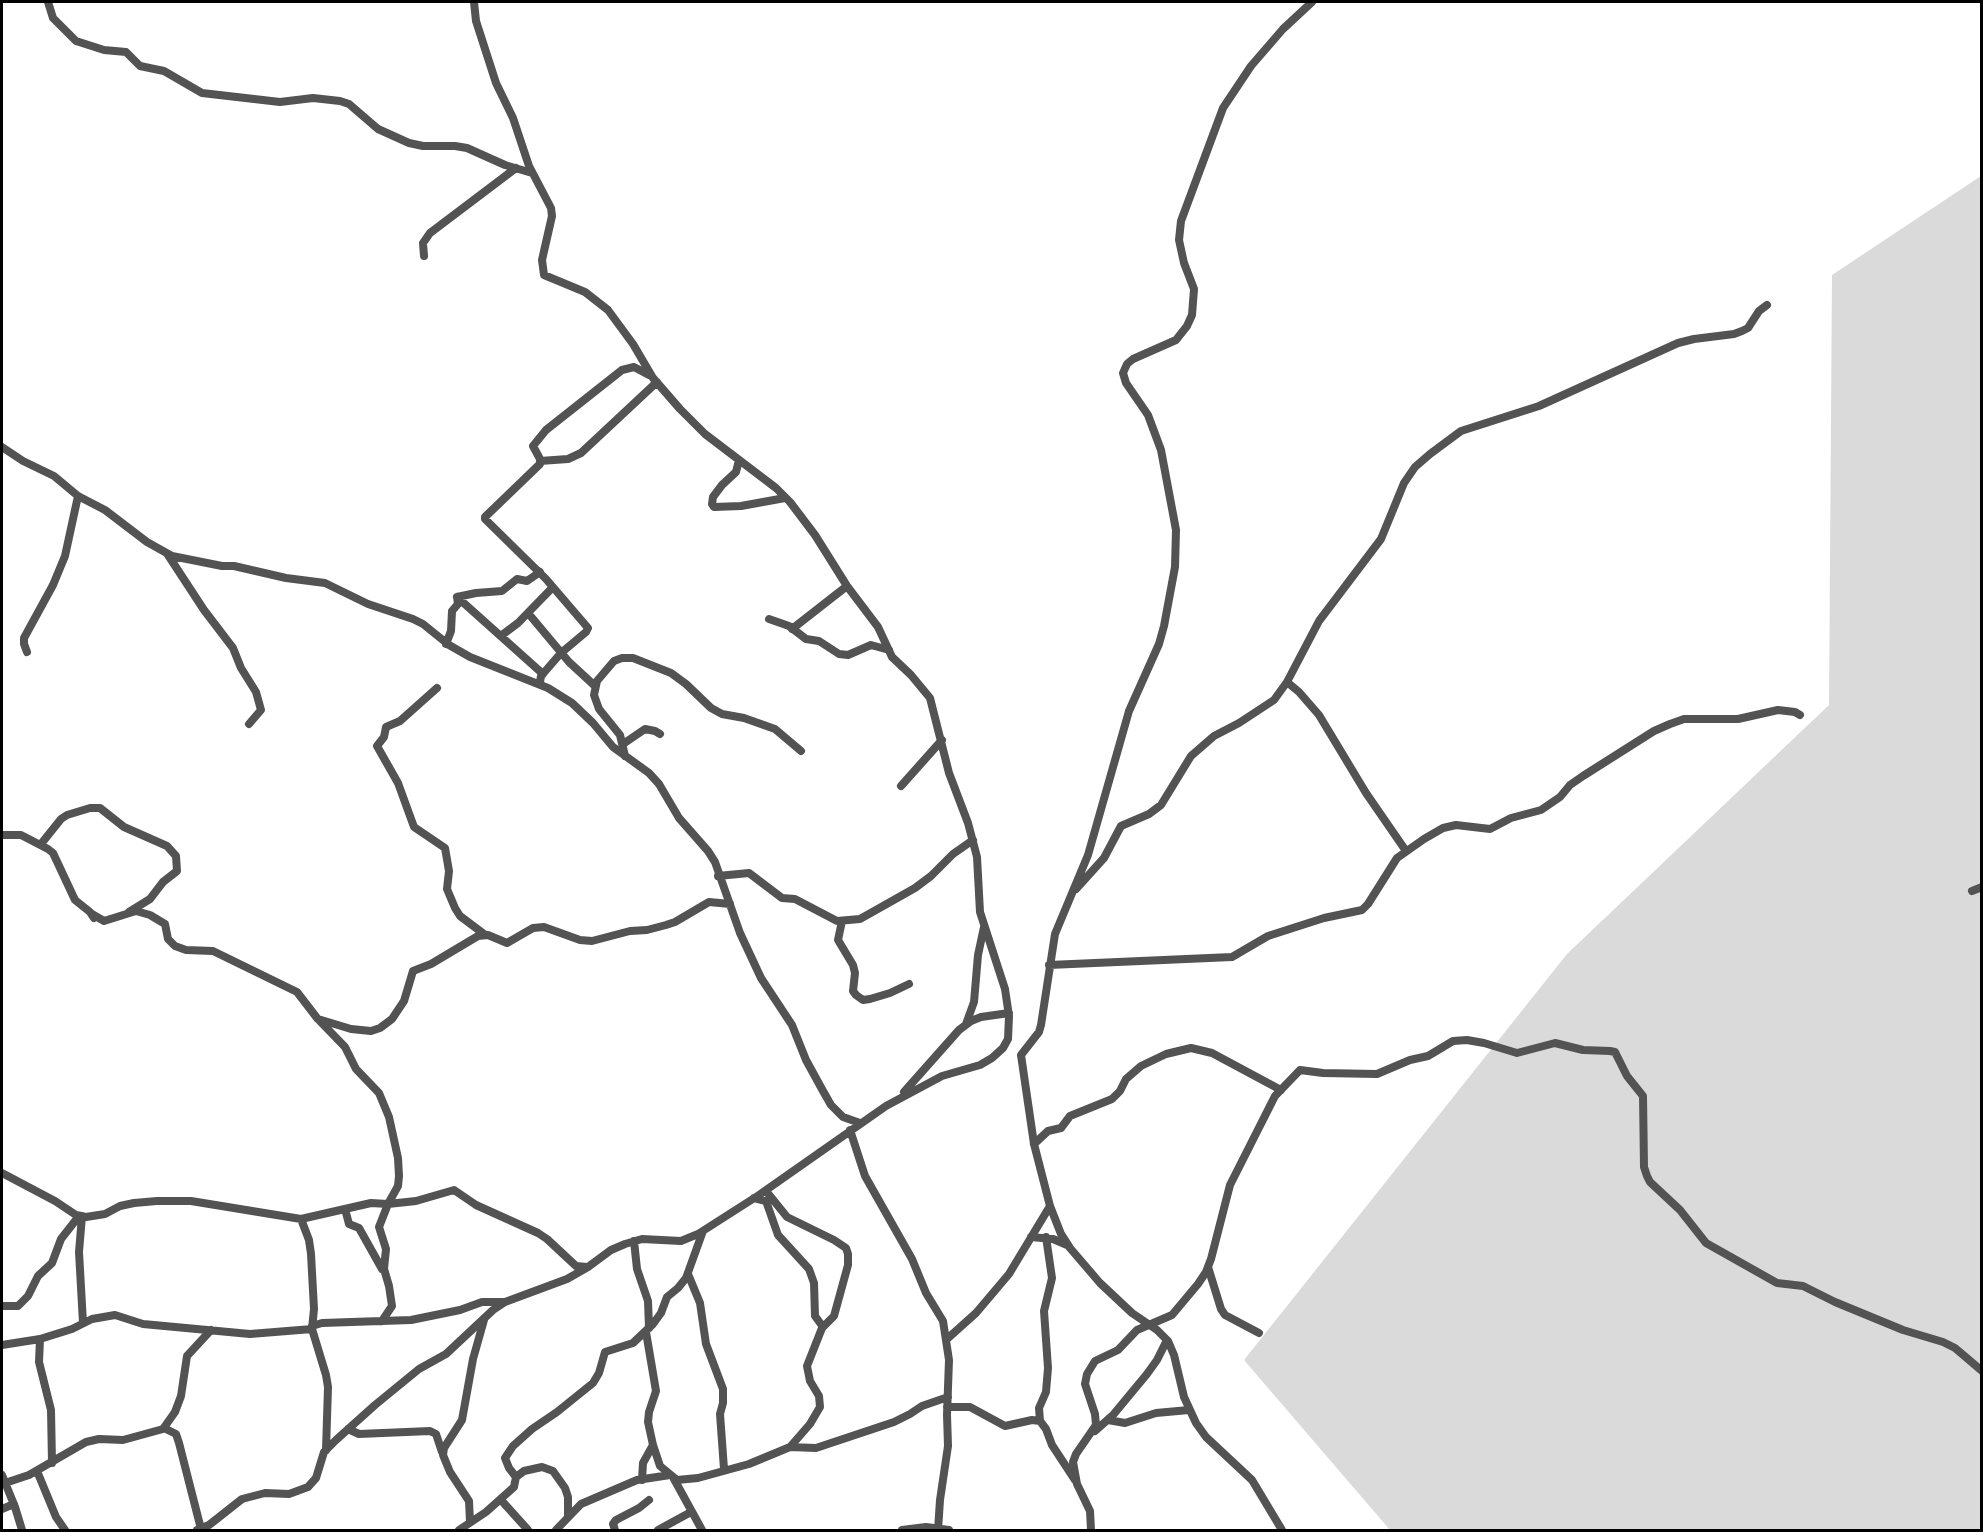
<!DOCTYPE html>
<style>
body{margin:0}
#map{position:relative;width:1983px;height:1532px;overflow:hidden;background:#fff;font-family:"Asap Condensed",sans-serif}
canvas{display:block}
.frame{position:absolute;inset:0;border:3px solid #000;pointer-events:none}
</style>
<div id="map">
<canvas width="1983" height="1532"></canvas>
<div class="frame"></div>
</div>
<script>
const c = document.querySelector('canvas').getContext('2d');
c.lineJoin = 'round';
function fillPath(path, color) { c.fillStyle = color; c.fill(path, 'evenodd'); }
const poly = rows => new Path2D(rows.map(r => 'M' + r).join(''));
function trace(path, color, width, dash) { c.strokeStyle = color; c.lineWidth = width; c.lineCap = dash ? 'butt' : 'round'; c.setLineDash(dash || []); c.stroke(path); }
fillPath(poly([
 [1981,176,1981,1530,1390,1530,1244,1360,1567,954,1829,705,1832,275]
]), '#dadada');
trace(poly([
 [48,2,53,18,76,41,104,50,126,52,140,66,164,71,202,93,280,102,313,98,340,101,349,104,378,129,409,143,423,146,455,146,467,148,505,165,532,173],
 [424,256,423,243,430,233,516,168],
 [2,447,23,461,54,476,78,496,105,510,147,542,172,556,222,566,234,566,286,578,325,583,368,604,413,619,423,624,449,645,470,657,548,688,572,703,593,723,613,747,649,773,659,784,679,818,708,851,715,862,740,933,761,978,792,1025,806,1060,823,1091,831,1105,843,1117,860,1123],
 [739,460,736,472,722,485,713,497,712,504,714,507,741,506,785,498],
 [540,461,568,459,581,453,657,382],
 [168,555,204,610,233,648,241,668,256,692,261,710,249,724],
 [457,597,543,674],
 [528,613,569,662,595,686],
 [769,619,789,626,806,639,819,641,839,654,848,655,871,645,889,650],
 [792,629,847,586],
 [502,635,518,623,553,587],
 [446,644,451,631,452,611,458,604,457,597,476,593,502,591,517,579,527,581,540,572],
 [27,652,24,644,24,638,53,585,65,556,78,496],
 [1287,682,1299,692,1319,715,1366,793,1406,851],
 [541,685,540,682,541,676,561,653,586,632,588,628,546,579,485,519,485,517,540,464,540,459,533,446,546,430,622,370,634,367,649,375],
 [437,688,400,721,386,727,384,737,377,746,398,783,414,827,445,848,449,871,447,889,455,908,460,916,484,934],
 [623,744,645,729,655,731,660,734],
 [625,756,620,735,599,709,594,695,597,681,614,661,622,658,633,658,671,673,686,684,711,708,722,714,744,718,775,729,801,751],
 [901,786,942,740],
 [2,835,21,835,48,849,53,853,75,900,90,912,94,918],
 [41,844,61,819,67,815,90,808,100,808,124,827,167,846,176,856,177,871,163,882,150,899,129,912],
 [718,876,749,873,782,898,795,899,837,921,860,919,915,888,931,876,953,854,973,840],
 [1076,889,1104,858,1121,826,1149,814,1161,805,1191,756,1214,736,1239,723,1274,700,1287,682,1319,621,1381,539,1404,483,1415,467,1430,454,1461,431,1539,406,1678,343,1694,339,1734,334,1742,331,1748,328,1759,311,1767,305],
 [1972,891,1982,887],
 [92,914,104,921,136,911,150,915,165,924,168,939,175,946,186,950,213,951,297,992,317,1018,345,1047,356,1069,379,1093,389,1117,398,1158,399,1176,398,1186,388,1204,379,1227,386,1249,384,1269,389,1286,392,1306,382,1321],
 [842,921,838,940,853,965,855,973,853,991,856,995,863,1000,870,999,890,993,909,984],
 [1049,965,1232,957,1268,936,1324,918,1362,910,1368,904,1397,858,1424,839,1443,828,1456,825,1490,829,1511,818,1541,810,1560,797,1570,785,1583,776,1654,731,1670,724,1684,719,1738,719,1778,710,1795,712,1800,715],
 [318,1019,351,1029,371,1031,380,1028,392,1019,404,1001,413,971,431,964,478,936,488,935,507,943,533,928,544,927,580,940,592,941,630,931,647,930,666,925,675,922,709,902,730,904],
 [966,1024,974,1002,978,955,984,927],
 [904,1092,959,1030,971,1021,981,1017,1009,1013],
 [850,1130,865,1176,912,1259,926,1293,943,1321,949,1360,947,1415,948,1446,940,1500,938,1530],
 [1034,1144,1048,1131,1061,1128,1070,1116,1112,1099,1120,1091,1126,1079,1141,1066,1166,1054,1191,1048,1212,1053,1281,1090],
 [2,1173,55,1201,76,1215,86,1217,105,1214,120,1206,134,1203,157,1201,191,1201,301,1219,371,1203,388,1204,416,1201,454,1190,476,1205,538,1233,547,1239,576,1266,587,1267],
 [766,1191,787,1217,834,1240,846,1248,848,1254,848,1265,834,1316,822,1328,807,1366,810,1381,819,1396,820,1407,810,1424,790,1447],
 [754,1198,766,1201,778,1235,809,1269,814,1283,815,1316,823,1327],
 [345,1209,349,1224,359,1228,382,1269],
 [82,1216,79,1252,83,1323],
 [301,1219,309,1240,311,1254,314,1309,312,1329,326,1375,328,1387,326,1450],
 [1031,1237,1053,1239,1067,1245],
 [1046,1237,1052,1278,1044,1311,1048,1368,1046,1392,1039,1408,1040,1421,1046,1429,1052,1445,1075,1480],
 [634,1241,637,1269,648,1301,649,1328],
 [1208,1267,1221,1309,1225,1315,1259,1333],
 [688,1274,700,1303,706,1344,723,1389,723,1403,720,1414,724,1469],
 [2,1306,18,1306,28,1296,38,1276,52,1263,61,1239,79,1216],
 [312,1326,322,1323,411,1320,460,1310,482,1302,503,1302],
 [646,1332,656,1391,649,1412,648,1422,653,1445,660,1466,677,1480,698,1478,749,1464,790,1447,816,1448,894,1422,910,1414,922,1406,948,1397],
 [40,1339,39,1362,51,1410,52,1463],
 [947,1339,976,1313,1009,1274,1050,1206],
 [2,1345,40,1339,72,1329,92,1319,115,1315,143,1324,250,1334,312,1329],
 [947,1407,970,1407,1005,1426,1032,1420,1040,1421],
 [1108,1420,1125,1423,1156,1413,1189,1410],
 [164,1428,176,1434,179,1443,201,1529],
 [348,1429,359,1434,430,1431,436,1434,442,1452],
 [1095,1431,1113,1415,1147,1374,1157,1360,1167,1340],
 [37,1471,56,1517,65,1530],
 [2,1475,15,1507,22,1530],
 [516,1477,524,1471,542,1467,553,1471,565,1488,568,1497,568,1516],
 [674,1479,702,1530],
 [642,1480,643,1463,653,1445],
 [5,1483,29,1475,86,1442,99,1439,123,1440,163,1429,175,1412,181,1396,187,1356,211,1330],
 [501,1500,528,1530],
 [2,1509,14,1504],
 [470,1522,469,1501,450,1472,443,1455,444,1448,462,1420,473,1359,484,1320],
 [197,1530,209,1525,242,1499,265,1493,289,1494,308,1487,316,1478,324,1452,336,1440,375,1405,419,1369,446,1354,493,1310,505,1302,567,1279,588,1267,611,1250,625,1244,642,1239,681,1241,698,1234,759,1195,886,1106,942,1076,980,1065,992,1058,1003,1048,1008,1039,1009,1016,1005,989,980,912,977,857,968,823,949,773,930,698,911,675,892,657,878,627,847,586,815,535,790,502,776,488,705,434,680,409,653,378,633,344,608,310,585,292,544,275,542,260,552,216,551,208,529,166,513,118,496,83,476,21,474,2],
 [459,1530,486,1512,514,1487,516,1477,509,1468,505,1458,513,1446,532,1429,557,1412,593,1383,599,1373,605,1352,633,1343,653,1324,661,1313,667,1297,678,1288,686,1278,703,1231],
 [556,1530,581,1504,637,1480,670,1475],
 [615,1530,613,1524,616,1520,639,1508,649,1500],
 [658,1530,691,1512],
 [902,1530,926,1527,949,1530],
 [1091,1530,1090,1511,1077,1484,1073,1462,1076,1454,1096,1425,1095,1414,1085,1384,1087,1374,1095,1361,1118,1350,1137,1330,1172,1315,1198,1284,1206,1272,1211,1259,1230,1185,1275,1096,1300,1070,1323,1073,1377,1074,1410,1060,1428,1056,1453,1041,1467,1040,1484,1043,1517,1053,1555,1043,1583,1050,1610,1051,1615,1052,1627,1076,1643,1096,1644,1167,1647,1176,1650,1182,1680,1210,1706,1243,1777,1283,1803,1286,1835,1302,1903,1330,1943,1342,1955,1348,1982,1371],
 [1282,1530,1252,1480,1206,1437,1196,1423,1184,1397,1174,1355,1168,1341,1157,1330,1132,1313,1100,1283,1070,1248,1061,1234,1050,1206,1034,1144,1021,1055,1039,1032,1041,1025,1055,934,1088,855,1129,711,1159,644,1164,626,1175,567,1176,530,1161,450,1148,415,1126,383,1123,373,1127,364,1133,359,1176,340,1187,326,1192,315,1194,289,1184,263,1179,240,1181,221,1223,108,1251,66,1283,29,1312,2]
]), '#535353', 8);
</script>
